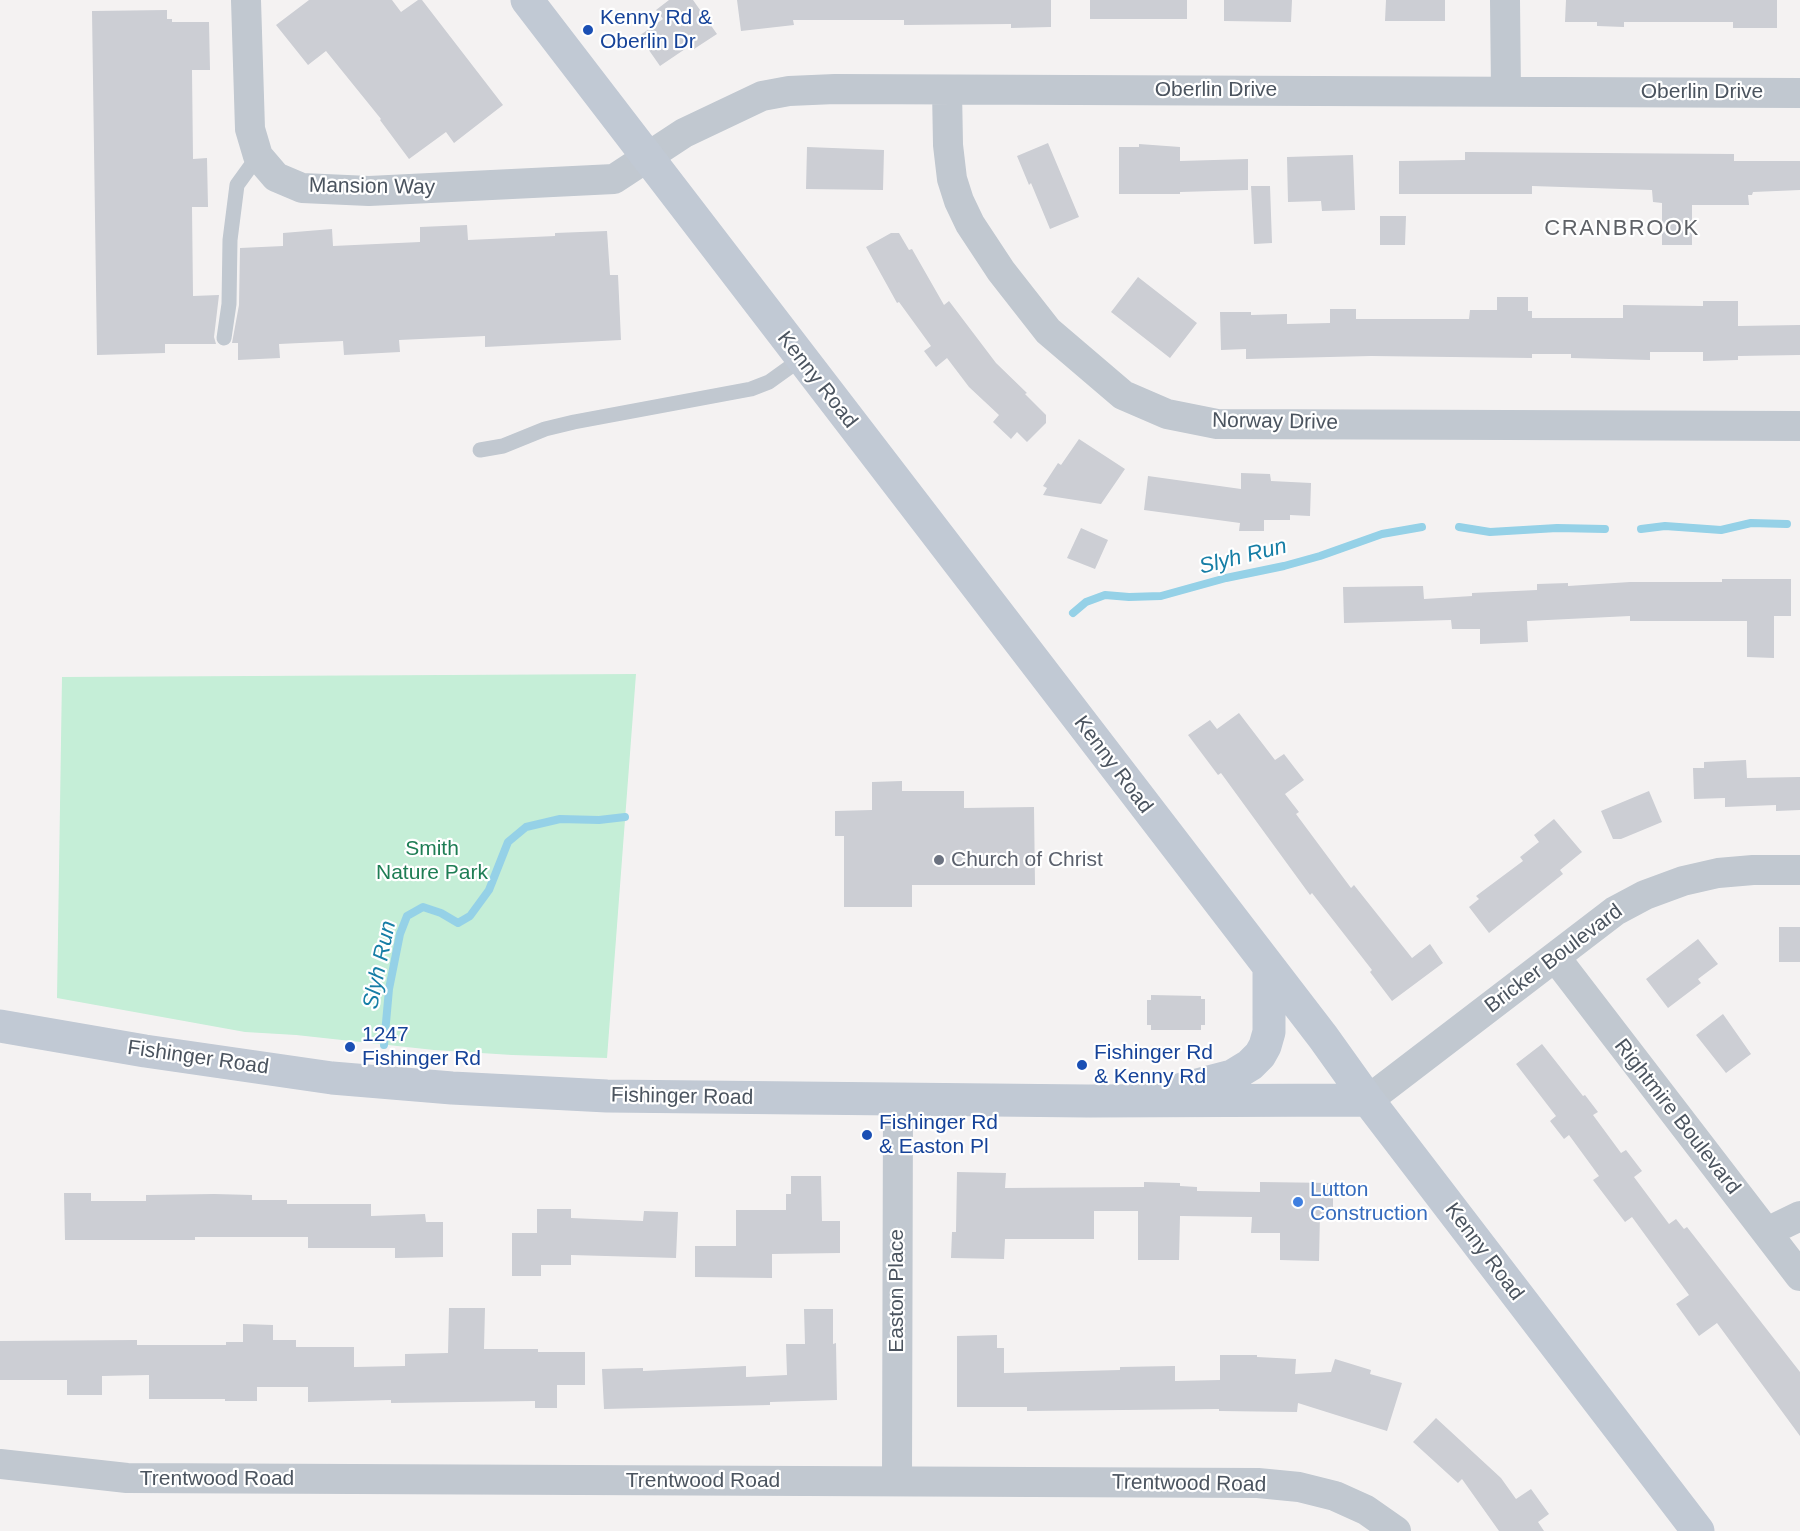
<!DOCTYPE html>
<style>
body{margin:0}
canvas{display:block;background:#f4f2f2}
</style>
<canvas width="1800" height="1531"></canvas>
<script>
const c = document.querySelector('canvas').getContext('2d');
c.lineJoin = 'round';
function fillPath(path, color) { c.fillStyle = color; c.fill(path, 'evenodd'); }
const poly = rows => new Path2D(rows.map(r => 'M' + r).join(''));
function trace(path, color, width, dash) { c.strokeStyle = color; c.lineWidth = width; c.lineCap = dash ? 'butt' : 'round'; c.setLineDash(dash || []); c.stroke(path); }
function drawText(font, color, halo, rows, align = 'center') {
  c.font = font + ' Helvetica,sans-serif'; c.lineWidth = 4.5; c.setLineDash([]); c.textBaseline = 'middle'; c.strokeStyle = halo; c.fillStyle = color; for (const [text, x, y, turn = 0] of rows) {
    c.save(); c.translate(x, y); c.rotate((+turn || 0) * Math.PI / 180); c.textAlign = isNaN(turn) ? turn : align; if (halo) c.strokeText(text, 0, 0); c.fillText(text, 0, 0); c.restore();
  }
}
fillPath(poly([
 [636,674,607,1058,512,1055,434,1050,296,1035,245,1032,57,998,62,677]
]), '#c5eed7');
trace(poly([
 [1459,527,1490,532,1557,528,1605,529],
 [1641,529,1665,526,1721,530,1751,523,1787,524],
 [1073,613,1086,602,1105,595,1129,597,1161,596,1226,578,1284,566,1320,556,1382,534,1422,527],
 [384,1045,389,989,400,934,407,916,423,907,441,913,458,923,470,916,489,890,508,842,526,827,560,819,599,820,625,817]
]), '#95d1e7', 8);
fillPath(poly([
 [309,0,392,0,401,12,418,0,422,0,503,105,454,143,446,132,409,159,380,120,381,119,326,51,308,65,276,25],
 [669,0,693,0,717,34,694,49,691,45,660,66,639,36,663,19,656,10],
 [737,0,1051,0,1051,27,1011,28,1011,24,904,25,904,20,793,20,794,25,741,31],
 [1090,0,1187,0,1187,19,1090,19],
 [1224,0,1292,0,1291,22,1224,21],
 [1386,0,1445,0,1445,21,1385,21],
 [1566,0,1777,0,1777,28,1733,28,1733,22,1624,22,1624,27,1597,26,1597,22,1565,22],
 [167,10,167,19,172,19,172,22,209,22,210,70,192,70,193,159,207,158,208,207,192,207,193,296,219,295,214,337,216,344,165,344,165,353,97,355,92,11],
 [1048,143,1079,217,1050,229,1031,183,1029,185,1017,156],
 [1139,144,1180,147,1180,161,1248,159,1248,190,1180,192,1180,194,1119,194,1119,147,1139,147],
 [807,147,884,150,883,190,806,189],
 [1465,152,1734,154,1734,161,1800,161,1800,190,1753,192,1752,195,1748,195,1749,205,1692,205,1692,245,1662,245,1662,203,1653,202,1652,190,1532,186,1532,194,1399,194,1399,161,1465,160],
 [1353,155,1355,210,1322,211,1321,201,1288,202,1287,157],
 [1251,186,1270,186,1272,243,1254,244],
 [1380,216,1406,216,1405,245,1380,245],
 [467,225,468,240,555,236,555,233,607,231,610,275,618,275,621,340,485,347,485,336,399,340,400,352,344,355,343,341,279,344,280,358,238,360,238,343,232,343,239,305,240,248,283,246,283,233,332,229,333,246,420,242,420,227],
 [891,233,899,233,909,250,912,249,944,305,949,301,996,363,1027,393,1025,394,1046,415,1046,423,1027,442,1017,432,1011,439,993,422,999,415,969,387,947,358,936,367,924,351,931,346,899,302,897,303,866,247],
 [1138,277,1197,323,1170,358,1111,312],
 [1497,297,1528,297,1528,311,1532,311,1532,318,1623,318,1623,305,1703,306,1703,301,1738,301,1738,326,1800,325,1800,355,1738,356,1738,360,1703,361,1703,352,1650,352,1650,360,1571,358,1571,354,1532,354,1532,358,1371,356,1246,359,1246,349,1221,350,1220,312,1251,312,1251,315,1287,314,1287,324,1330,323,1330,309,1356,309,1356,319,1469,319,1470,310,1497,310],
 [1079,439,1125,469,1101,504,1043,495,1047,488,1043,486,1058,463,1061,465],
 [1241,473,1270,474,1271,481,1311,483,1310,516,1290,515,1290,520,1264,520,1264,531,1239,531,1240,523,1144,510,1148,476,1241,489],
 [1081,528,1108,540,1095,569,1067,558],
 [1722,579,1791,579,1791,616,1774,616,1774,658,1747,657,1747,621,1630,621,1630,616,1527,621,1528,642,1480,644,1480,629,1452,629,1451,620,1344,623,1343,587,1423,586,1424,599,1472,596,1472,593,1537,590,1537,584,1568,583,1568,586,1630,582,1722,582],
 [1239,713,1275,760,1284,754,1304,780,1285,794,1299,812,1296,814,1351,888,1354,885,1412,958,1430,944,1443,963,1392,1001,1370,972,1372,970,1312,893,1310,895,1221,773,1218,775,1188,735,1210,720,1217,729],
 [1746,760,1747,778,1800,777,1800,810,1776,811,1776,805,1725,807,1725,798,1694,799,1693,768,1704,768,1704,762],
 [902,781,902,791,964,791,964,808,1034,807,1035,885,912,885,912,907,844,907,844,836,835,836,835,811,872,810,872,782],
 [1649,791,1662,822,1621,839,1613,839,1601,811],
 [1554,819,1582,852,1560,870,1563,874,1489,933,1469,907,1479,899,1476,896,1523,861,1520,857,1539,842,1534,835],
 [1779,927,1800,927,1800,962,1779,962],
 [1698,939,1718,964,1698,979,1701,983,1668,1008,1646,979],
 [1151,995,1201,996,1201,999,1205,999,1205,1025,1201,1025,1201,1030,1151,1030,1151,1025,1147,1025,1147,1000,1151,1000],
 [1723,1014,1751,1054,1726,1073,1696,1035],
 [1542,1044,1583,1096,1585,1095,1598,1112,1593,1115,1621,1153,1626,1150,1642,1171,1634,1177,1669,1224,1676,1219,1684,1229,1687,1227,1800,1372,1800,1436,1717,1323,1699,1336,1676,1304,1689,1295,1632,1217,1625,1222,1593,1180,1599,1176,1569,1135,1564,1139,1550,1121,1556,1116,1516,1064],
 [957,1172,1006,1173,1005,1188,1144,1187,1144,1182,1180,1183,1180,1186,1197,1187,1197,1191,1260,1192,1260,1182,1333,1183,1333,1214,1320,1214,1319,1261,1280,1260,1280,1233,1251,1233,1252,1217,1180,1216,1179,1260,1138,1260,1138,1211,1094,1211,1094,1239,1005,1239,1004,1259,951,1258,952,1232,956,1232],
 [791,1176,821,1176,822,1221,840,1221,840,1253,772,1254,772,1278,695,1277,695,1246,736,1246,736,1210,786,1210,786,1194,791,1194],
 [64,1193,91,1193,91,1201,146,1201,146,1195,214,1194,252,1195,252,1200,287,1200,287,1204,371,1204,371,1216,425,1214,426,1222,443,1222,443,1257,395,1258,395,1248,308,1248,308,1237,195,1237,195,1240,65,1240],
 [537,1209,571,1209,571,1218,643,1221,644,1211,678,1212,676,1258,571,1255,571,1265,541,1265,541,1276,512,1276,512,1233,537,1233],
 [449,1308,485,1308,484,1349,538,1349,538,1352,585,1352,585,1385,557,1385,557,1408,535,1408,535,1401,391,1403,391,1400,308,1402,308,1387,257,1387,257,1401,225,1401,225,1399,149,1399,149,1375,102,1376,102,1395,67,1395,67,1380,0,1380,0,1341,137,1340,137,1345,226,1345,226,1342,243,1342,243,1324,273,1325,273,1340,296,1340,296,1347,354,1347,354,1367,405,1366,405,1354,448,1353],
 [804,1309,833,1309,833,1344,836,1343,837,1400,770,1402,770,1405,604,1409,602,1369,643,1368,643,1371,746,1366,746,1377,787,1375,786,1344,805,1344],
 [997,1335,997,1348,1004,1348,1004,1373,1120,1370,1120,1367,1175,1366,1175,1381,1220,1380,1220,1355,1257,1355,1257,1357,1296,1359,1295,1374,1331,1372,1335,1359,1371,1370,1370,1374,1402,1383,1387,1431,1298,1403,1297,1412,1219,1411,1219,1409,1027,1411,1027,1407,957,1407,957,1336],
 [1436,1418,1501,1478,1516,1499,1531,1489,1549,1514,1538,1522,1544,1531,1499,1531,1462,1479,1458,1483,1413,1442]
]), '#ccced4');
trace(poly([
 [224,338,229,304,230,240,237,185,258,156],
 [480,450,503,446,545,429,574,422,751,389,769,382,801,359]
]), '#c1c8d0', 15);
trace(poly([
 [246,0,250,129,258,156,276,177,302,188,369,191,614,179,684,133,762,96,789,91,835,89,1800,93],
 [1505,0,1506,91],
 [947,90,948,145,952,179,959,201,970,224,1001,271,1048,331,1123,395,1167,414,1217,424,1800,426],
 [1555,957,1800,1276],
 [1368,1100,1615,911,1645,895,1683,881,1718,873,1753,870,1800,870],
 [1767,1232,1800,1216],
 [0,1464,127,1478,1258,1483,1299,1487,1335,1496,1366,1510,1396,1531],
 [897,1481,898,1100]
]), '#c1c8d0', 30);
trace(poly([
 [527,0,1323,1037,1368,1100,1698,1531],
 [0,1026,145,1051,332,1078,452,1088,607,1096,1088,1101,1368,1100],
 [1182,1089,1232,1076,1250,1065,1260,1055,1265,1046,1269,1032,1269,969]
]), '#c1c9d4', 33);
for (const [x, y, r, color] of [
 [588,30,6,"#1a4fb4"],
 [939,860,6,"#6b7280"],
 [350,1047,6,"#1a4fb4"],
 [1082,1065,6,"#1a4fb4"],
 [867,1135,6,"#1a4fb4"],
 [1298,1202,6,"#3f7fe0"]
]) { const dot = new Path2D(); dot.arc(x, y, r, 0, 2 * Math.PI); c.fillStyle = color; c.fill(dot); trace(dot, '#fff', 2); }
drawText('21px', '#164399', '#fff', [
 ["Kenny Rd &",600,18],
 ["Oberlin Dr",600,42],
 ["1247",362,1035],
 ["Fishinger Rd",362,1059],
 ["Fishinger Rd",1094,1053],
 ["& Kenny Rd",1094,1077],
 ["Fishinger Rd",879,1123],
 ["& Easton Pl",879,1147]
], 'left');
drawText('21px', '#4b545f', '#fff', [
 ["Oberlin Drive",1216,90],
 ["Oberlin Drive",1702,92],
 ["Mansion Way",372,187,1],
 ["Kenny Road",817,380,52],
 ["Norway Drive",1275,422,1],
 ["Kenny Road",1113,765,53],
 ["Bricker Boulevard",1554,959,-37],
 ["Fishinger Road",198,1058,8],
 ["Fishinger Road",682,1097,1],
 ["Rightmire Boulevard",1677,1117,52],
 ["Kenny Road",1484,1252,53],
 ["Easton Place",897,1291,-90],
 ["Trentwood Road",217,1479],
 ["Trentwood Road",703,1481],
 ["Trentwood Road",1189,1484,1]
]);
drawText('21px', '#1e7d54', '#fff', [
 ["Smith",432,849],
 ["Nature Park",432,873]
]);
drawText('21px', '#5b616d', '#fff', [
 ["Church of Christ",951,860]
], 'left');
drawText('21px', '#366cbe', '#fff', [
 ["Lutton",1310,1190],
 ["Construction",1310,1214]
], 'left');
c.letterSpacing = '1.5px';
drawText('22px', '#5f6267', '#fff', [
 ["CRANBROOK",1622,229]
]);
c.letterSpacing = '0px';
drawText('italic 22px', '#167ea6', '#fff', [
 ["Slyh Run",1243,557,-14],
 ["Slyh Run",380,965,-78]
]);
</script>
